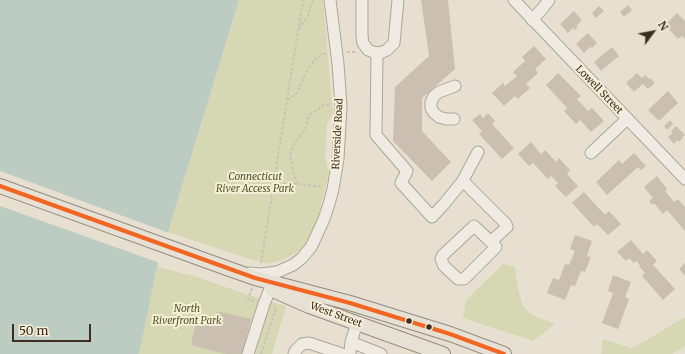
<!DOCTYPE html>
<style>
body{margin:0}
#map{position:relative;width:685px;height:354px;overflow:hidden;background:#e7e0d1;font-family:Merriweather,serif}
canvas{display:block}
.north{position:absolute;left:633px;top:12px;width:40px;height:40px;-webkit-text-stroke:3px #f7eed8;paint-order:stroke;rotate:58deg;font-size:11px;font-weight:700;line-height:16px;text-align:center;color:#3d2e20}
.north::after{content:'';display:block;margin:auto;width:14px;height:18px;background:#3d2e20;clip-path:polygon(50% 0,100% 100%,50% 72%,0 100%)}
.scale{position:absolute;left:12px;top:324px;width:79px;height:18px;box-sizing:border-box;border:2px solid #3d2e20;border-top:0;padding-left:5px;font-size:12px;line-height:14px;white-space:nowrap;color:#3d2e20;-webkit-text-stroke:3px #f7eed8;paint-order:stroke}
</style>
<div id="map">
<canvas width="685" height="354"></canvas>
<div class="north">N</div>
<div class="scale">50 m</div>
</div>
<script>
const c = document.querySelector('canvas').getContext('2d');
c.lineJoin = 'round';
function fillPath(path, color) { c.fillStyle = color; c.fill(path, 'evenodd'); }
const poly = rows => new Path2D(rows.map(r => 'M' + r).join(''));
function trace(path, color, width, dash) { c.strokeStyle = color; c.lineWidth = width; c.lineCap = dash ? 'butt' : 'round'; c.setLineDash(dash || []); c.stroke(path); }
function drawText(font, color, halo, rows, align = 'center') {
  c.font = font + ' Merriweather,serif'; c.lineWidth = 4; c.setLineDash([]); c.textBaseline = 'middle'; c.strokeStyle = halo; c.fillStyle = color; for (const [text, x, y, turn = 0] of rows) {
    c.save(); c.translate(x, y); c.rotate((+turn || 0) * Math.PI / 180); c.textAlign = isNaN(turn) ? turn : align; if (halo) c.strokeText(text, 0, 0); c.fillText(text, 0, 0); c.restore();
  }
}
fillPath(poly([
 [239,0,323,0,333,113,327,124,325,157,329,173,318,217,304,248,283,260,269,264,247,258,167,232],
 [503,264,515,267,518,288,522,304,530,314,555,324,533,341,463,318,466,300],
 [157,267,197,277,248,295,286,306,272,354,139,354],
 [685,317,685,346,672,354,601,354,603,339,631,348,640,344]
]), '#d6d7b3');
fillPath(poly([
 [0,0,239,0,157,267,139,354,0,354]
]), '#bcccc2');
fillPath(poly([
 [0,171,169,233,160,263,0,206]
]), '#e7e0d1');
fillPath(poly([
 [421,0,448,0,455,69,422,98,422,131,451,162,432,181,393,141,395,87,429,56],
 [628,5,632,10,624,17,620,12],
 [599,6,604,11,596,18,592,13],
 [574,11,582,20,576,26,578,27,575,30,573,28,568,33,560,24],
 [677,13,685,21,685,39,682,36,678,39,665,25],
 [588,33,597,43,592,48,590,47,584,53,576,44],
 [534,46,546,59,535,69,538,73,526,84,530,88,518,99,515,96,504,106,492,93,503,83,505,86,517,76,513,72,525,61,522,57],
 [612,47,619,56,601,71,594,62],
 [558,73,581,96,577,99,588,111,592,108,604,121,591,132,580,120,576,124,564,111,567,108,546,85],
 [637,73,642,78,645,75,649,79,650,78,655,83,648,89,643,84,634,92,626,83],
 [668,91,678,103,659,121,648,110],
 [488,113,495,121,492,124,514,148,502,159,479,134,482,131,472,120,480,114,483,118],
 [670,120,673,124,667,130,664,126],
 [676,126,685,135,682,137,683,138,679,142,677,140,674,144,668,137,673,133,671,131],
 [531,142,541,154,545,150,556,162,559,158,570,170,567,174,578,186,566,197,555,186,558,183,551,176,548,179,533,163,529,166,518,154],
 [634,153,646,166,641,170,638,167,607,195,596,182,619,160,622,164],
 [657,176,667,189,665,191,674,202,678,199,685,207,685,231,667,210,663,214,654,203,652,205,649,201,653,198,644,187],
 [584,192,605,215,609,211,621,224,608,235,597,224,594,227,572,203],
 [575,235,592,241,587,256,591,257,585,272,581,271,575,286,571,285,565,300,547,293,553,278,559,280,565,264,569,265,575,251,570,249],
 [631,240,643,254,647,250,657,261,653,265,675,289,663,300,642,276,645,273,639,266,640,265,636,261,634,263,629,258,626,261,617,252],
 [685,263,685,276,679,269],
 [613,275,631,282,625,297,629,299,618,329,602,323,613,293,608,291],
 [217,311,251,319,242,354,226,354,191,345,195,326,202,322,214,325]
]), '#cbbfb2');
const minor = poly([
 [362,0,362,36,363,43,368,50,373,52,380,53,387,50,394,43,398,0],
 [514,0,685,179],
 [532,20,542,9,549,0],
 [377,53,376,135,407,171,401,183,432,217,444,204,462,182,478,152],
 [454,119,446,119,439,117,434,113,431,108,431,102,434,96,439,92,455,86],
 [591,153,627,119],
 [463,181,506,224,507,227,496,237,490,241,474,226,443,255,441,259,444,266,458,279,464,279,496,247,490,241],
 [250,273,261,274,277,272,293,265,302,258,311,247,314,241,324,219,329,204,333,189,338,159,340,125,341,106,338,64,330,0],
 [351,342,381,354],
 [248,354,264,304,270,289],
 [294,354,296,350,302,344,309,343,342,354],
 [350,354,351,342,357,323]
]);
const major = poly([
 [0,186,232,270,255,278,350,303,450,334,504,354],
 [273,290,309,306,443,354]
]);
trace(minor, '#ada599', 13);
trace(major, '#928b80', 16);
trace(poly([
 [299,29,308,16,313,0],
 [347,52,356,52],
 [287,100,297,93,306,72,315,59,323,54,328,54],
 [273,184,297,184,323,187],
 [297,184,292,167,290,155,293,146,306,127,309,115,324,105,331,105],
 [261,263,303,0],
 [252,288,248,299,254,301],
 [261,354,276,308,274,307]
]), '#c8c2b9', 2, [3, 2]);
trace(minor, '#efebe3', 11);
trace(major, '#e6e1d4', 14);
trace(poly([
 [0,186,255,278,350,303,450,334,504,354]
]), '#f26522', 4);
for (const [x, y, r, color] of [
 [409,321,3.5,"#3d2e20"],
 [429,327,3.5,"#3d2e20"]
]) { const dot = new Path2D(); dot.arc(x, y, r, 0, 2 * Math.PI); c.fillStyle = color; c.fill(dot); trace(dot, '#f7eed8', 1.5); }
drawText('10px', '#3d2e20', '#f7eed8', [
 ["Lowell Street",599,90,46],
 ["Riverside Road",338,134,-87],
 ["West Street",336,315,20]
]);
drawText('italic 10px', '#4d5a26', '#f7eed8', [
 ["Connecticut",255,177],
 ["River Access Park",255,189],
 ["North",187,309],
 ["Riverfront Park",187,321]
]);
</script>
